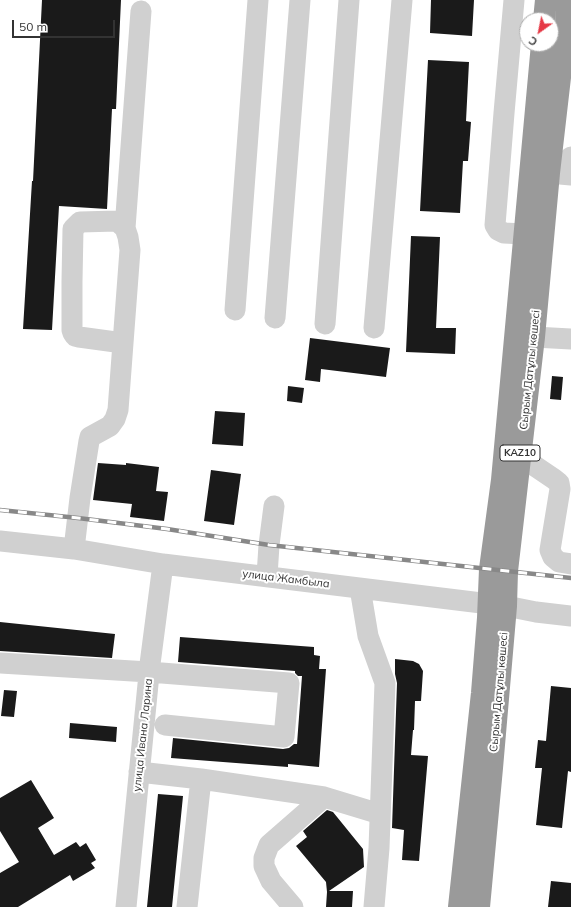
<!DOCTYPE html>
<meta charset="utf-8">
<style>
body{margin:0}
#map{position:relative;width:571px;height:907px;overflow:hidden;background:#fff;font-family:Mulish,sans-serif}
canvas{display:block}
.north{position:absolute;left:519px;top:12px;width:40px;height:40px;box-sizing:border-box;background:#fff;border:1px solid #adadad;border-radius:50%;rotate:213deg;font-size:11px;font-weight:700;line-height:16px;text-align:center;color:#333}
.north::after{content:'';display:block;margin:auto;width:14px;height:18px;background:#e63946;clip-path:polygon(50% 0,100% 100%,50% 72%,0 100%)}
.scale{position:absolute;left:12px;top:20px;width:103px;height:18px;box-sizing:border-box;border:2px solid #333;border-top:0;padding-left:5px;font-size:12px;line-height:14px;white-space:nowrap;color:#333;-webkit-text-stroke:3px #fff;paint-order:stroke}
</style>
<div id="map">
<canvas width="571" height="907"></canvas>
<div class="north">С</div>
<div class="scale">50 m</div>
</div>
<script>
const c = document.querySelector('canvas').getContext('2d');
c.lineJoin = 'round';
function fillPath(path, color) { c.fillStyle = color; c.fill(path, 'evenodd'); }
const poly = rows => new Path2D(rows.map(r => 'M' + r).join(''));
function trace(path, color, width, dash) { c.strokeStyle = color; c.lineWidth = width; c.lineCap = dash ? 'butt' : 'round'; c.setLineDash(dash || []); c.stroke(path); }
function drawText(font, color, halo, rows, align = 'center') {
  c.font = font + ' Mulish,sans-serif'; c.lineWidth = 4; c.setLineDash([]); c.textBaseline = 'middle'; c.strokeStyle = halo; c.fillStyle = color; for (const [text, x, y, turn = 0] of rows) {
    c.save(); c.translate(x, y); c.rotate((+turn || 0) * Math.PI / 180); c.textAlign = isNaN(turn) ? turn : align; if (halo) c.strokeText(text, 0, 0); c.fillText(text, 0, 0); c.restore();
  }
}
fillPath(poly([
 [42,0,121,0,116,109,112,109,107,209,59,206,52,330,23,329,32,181,33,181],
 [431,0,474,0,472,36,430,33],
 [428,60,469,62,466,121,471,122,468,161,463,161,460,213,420,211],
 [411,236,440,237,436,328,456,328,455,354,406,352],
 [310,338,390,348,386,377,321,369,320,382,305,380],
 [552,376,563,377,561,400,550,399],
 [288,386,304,388,302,403,287,401],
 [215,411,245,413,243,446,212,444],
 [98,463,126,465,126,463,159,467,156,491,168,492,164,521,130,517,132,504,93,500],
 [211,470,241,474,234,525,204,521],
 [0,622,115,634,112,658,0,651],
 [180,637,314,647,314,655,320,656,319,669,326,669,319,767,288,764,288,767,171,758,173,738,283,749,289,748,294,744,297,744,302,676,298,676,295,673,295,671,178,662],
 [395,659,413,661,419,664,423,671,421,701,415,701,414,730,413,730,411,755,428,756,419,861,402,860,404,830,392,828,397,683,395,674],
 [551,686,571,688,571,772,568,771,562,828,536,825,542,768,535,768,538,740,546,741],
 [4,690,17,691,14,717,1,716],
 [70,723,117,727,116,742,69,738],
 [31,780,54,818,38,828,54,855,76,842,80,847,86,843,96,860,91,863,95,868,73,881,70,875,18,907,0,907,0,873,19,862,0,831,0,798],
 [158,794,183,796,172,907,147,907],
 [327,810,333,812,363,849,364,867,329,891,353,891,352,907,326,907,327,892,326,882,296,846,307,837,303,831],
 [551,881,571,883,571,907,548,907]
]), '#1a1a1a');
trace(poly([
 [514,0,504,113,495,225,498,230,504,233,524,234],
 [549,173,571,175],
 [558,174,563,164,571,157],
 [125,228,141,11],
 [235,310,258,0],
 [275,318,300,0],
 [325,324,349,0],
 [374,328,402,0],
 [534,337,571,339],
 [520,456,554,479,559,483,560,489,550,550,553,557,559,562,571,564],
 [0,541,74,549,163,564,506,606,536,612,571,616],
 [74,549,80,498,89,441,90,437,110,426,115,419,118,410,123,343,130,250,128,237,125,228,117,221,80,222,73,229,72,281,72,330,73,333,75,336,79,337,123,343],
 [267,576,269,545,274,506],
 [360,588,368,636,385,683,379,848,374,907],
 [0,663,149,672,289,683,284,737,165,725],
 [139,772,201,779,324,797,380,814],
 [126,907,150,664,163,564],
 [187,907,201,779],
 [293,907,271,881,264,866,264,858,269,845,324,797]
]), '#d0d0d0', 21);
trace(poly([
 [544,20,546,0],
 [459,907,482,693,488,618,490,569,502,480,542,44],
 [479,907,492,768,506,606,507,571,534,337,549,173,565,34,568,0]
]), '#9a9a9a', 22);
const rail = poly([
 [0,510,78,518,167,529,269,545,571,578]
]);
trace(rail, '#888', 4.5);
trace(rail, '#fff', 3, [9]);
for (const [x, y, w] of [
 [520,453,40]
]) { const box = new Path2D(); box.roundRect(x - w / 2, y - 8, w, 16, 3); c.fillStyle = '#fff'; c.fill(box); trace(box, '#333', 1); }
drawText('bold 10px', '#333', null, [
 ["KAZ10",520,453]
]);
drawText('11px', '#333', '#fff', [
 ["Сырым Датұлы көшесі",530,370,-84],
 ["улица Жамбыла",286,579,7],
 ["Сырым Датұлы көшесі",499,692,-85],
 ["улица Ивана Ларина",143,735,-84]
]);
</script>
